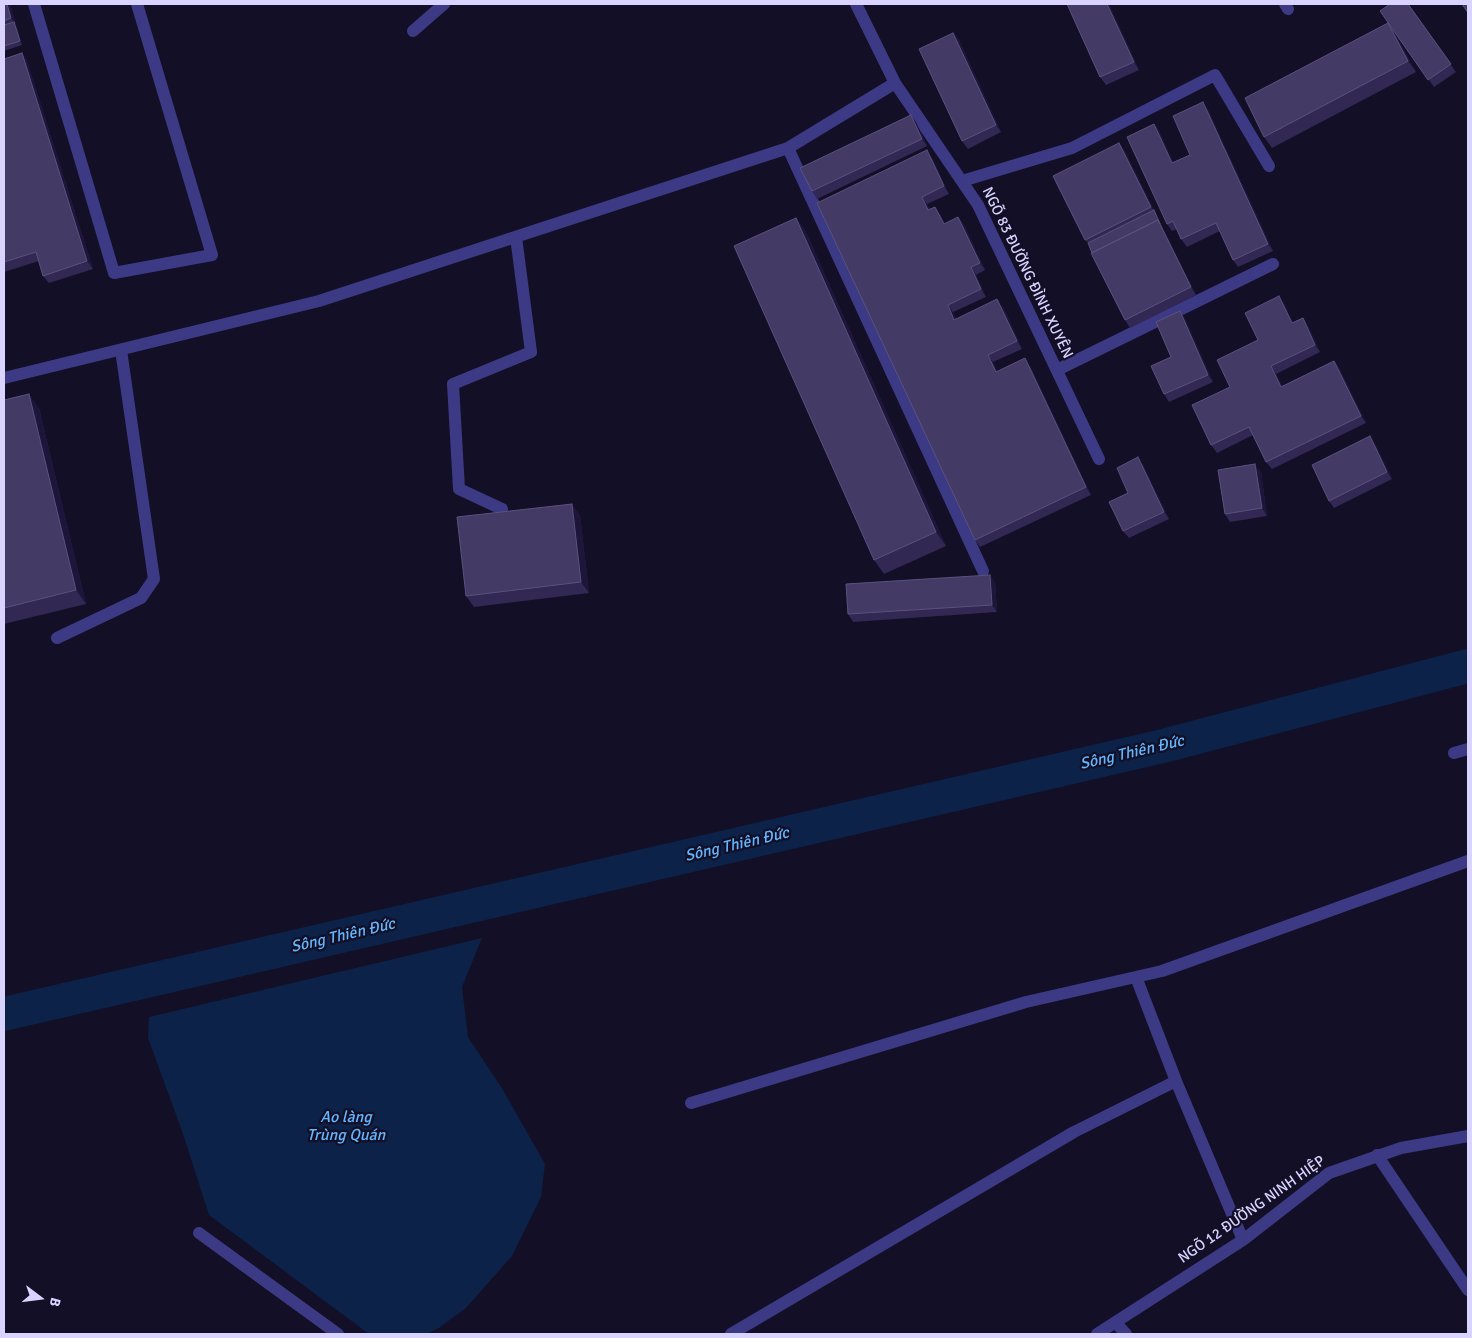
<!DOCTYPE html>
<meta charset="utf-8">
<style>
body{margin:0}
#map{position:relative;width:1472px;height:1338px;overflow:hidden;background:#130f26;font-family:Signika,sans-serif}
canvas{display:block}
.frame{position:absolute;inset:0;border:5px solid #d9d4ff;pointer-events:none}
.north{position:absolute;left:15px;top:1273px;width:50px;height:50px;-webkit-text-stroke:4px #130f26;paint-order:stroke;rotate:105deg;font-size:14px;font-weight:700;line-height:20px;text-align:center;color:#d9d4ff}
.north::after{content:'';display:block;margin:auto;width:18px;height:22px;background:#d9d4ff;clip-path:polygon(50% 0,100% 100%,50% 72%,0 100%)}
</style>
<div id="map">
<canvas width="1472" height="1338"></canvas>
<div class="frame"></div>
<div class="north">B</div>
</div>
<script>
const c = document.querySelector('canvas').getContext('2d');
c.lineJoin = 'round';
function fillPath(path, color) { c.fillStyle = color; c.fill(path, 'evenodd'); }
const poly = rows => new Path2D(rows.map(r => 'M' + r).join(''));
function trace(path, color, width, dash) { c.strokeStyle = color; c.lineWidth = width; c.lineCap = dash ? 'butt' : 'round'; c.setLineDash(dash || []); c.stroke(path); }
function drawText(font, color, halo, rows, align = 'center') {
  c.font = font + ' Signika,sans-serif'; c.lineWidth = 4.5; c.setLineDash([]); c.textBaseline = 'middle'; c.strokeStyle = halo; c.fillStyle = color; for (const [text, x, y, turn = 0] of rows) {
    c.save(); c.translate(x, y); c.rotate((+turn || 0) * Math.PI / 180); c.textAlign = isNaN(turn) ? turn : align; if (halo) c.strokeText(text, 0, 0); c.fillText(text, 0, 0); c.restore();
  }
}
fillPath(poly([
 [482,938,462,987,468,1037,503,1090,545,1164,541,1197,512,1256,466,1308,439,1328,426,1334,369,1334,209,1215,182,1131,148,1038,149,1017]
]), '#0c2248');
trace(poly([
 [4,1014,1163,746,1468,666]
]), '#0c2248', 34);
trace(poly([
 [413,31,444,4],
 [57,638,141,598,154,579,121,350]
]), '#3d3a85', 12);
trace(poly([
 [34,4,114,273,212,255,137,4],
 [856,4,895,83,978,205,1099,459],
 [1285,4,1288,9],
 [788,148,983,571],
 [962,181,1072,148,1215,75,1269,166],
 [1057,370,1273,264],
 [4,378,319,301,788,148,895,83],
 [502,509,459,489,453,384,531,352,516,237],
 [1454,753,1468,749],
 [1136,977,1176,1081,1243,1240],
 [691,1103,1026,1002,1162,971,1468,861],
 [1377,1155,1468,1290],
 [199,1233,338,1334],
 [1116,1323,1126,1334],
 [731,1334,1074,1132,1176,1081],
 [1097,1334,1243,1240,1329,1173,1401,1148,1468,1136]
]), '#3d3a85', 12);
fillPath(poly([
 [4,4,10,4,22,45,4,51],
 [1067,4,1109,4,1139,70,1106,85,1100,77],
 [1408,4,1456,72,1434,87,1393,30,1416,72,1272,148,1264,137],
 [953,33,959,40,1001,132,968,149,962,141],
 [22,53,27,61,93,269,49,283,43,276,39,261,4,272,4,59],
 [1208,110,1273,251,1238,267,1233,260,1220,231,1187,247,1181,239,1177,229,1172,231,1167,224,1154,124,1159,131,1173,162,1190,155],
 [916,122,927,146,817,199,812,191],
 [1119,143,1124,150,1196,295,1130,328,1125,320,1088,243,1085,240],
 [932,158,949,194,927,204,930,209,940,214,945,224,958,217,964,225,985,270,976,275,986,297,953,312,956,319,1003,307,1022,349,993,362,997,371,1030,366,1091,495,980,547,975,540,817,203],
 [796,218,806,232,946,546,884,574,874,560],
 [1279,296,1284,304,1293,323,1303,318,1308,326,1320,352,1276,374,1282,386,1334,361,1339,368,1366,423,1272,469,1266,462,1253,435,1217,453,1211,445,1230,387,1258,340],
 [1180,311,1185,319,1213,382,1169,402,1164,394],
 [4,400,39,408,86,604,4,624],
 [1375,444,1392,479,1334,508,1329,501],
 [1143,465,1169,519,1129,538,1123,531,1128,493],
 [1261,472,1267,516,1230,522,1225,514],
 [580,515,589,593,474,607,466,596],
 [995,582,997,612,853,622,848,614]
]), '#312854');
fillPath(poly([
 [7,4,10,4,22,45,20,41,14,22,11,18],
 [1107,4,1109,4,1139,70,1134,62],
 [1388,23,1396,34,1416,72,1408,61],
 [953,33,959,40,1001,132,996,125],
 [22,53,27,61,93,269,87,261],
 [1203,102,1208,110,1273,251,1268,244],
 [911,115,916,122,927,146,922,139],
 [1154,124,1159,131,1177,170,1172,163],
 [1119,143,1124,150,1196,295,1191,287,1154,210,1151,207],
 [927,150,932,158,949,194,944,186],
 [922,197,927,204,934,217,928,210],
 [935,207,940,214,949,232,944,224],
 [958,217,964,225,985,270,980,263],
 [796,218,806,232,946,546,936,532],
 [971,267,976,275,986,297,981,289],
 [1279,296,1284,304,1297,331,1292,323],
 [997,299,1003,307,1022,349,1017,341],
 [948,305,953,312,960,327,954,320],
 [1180,311,1185,319,1213,382,1208,375],
 [1303,318,1308,326,1320,352,1315,345],
 [988,355,993,362,1001,379,996,372],
 [1025,358,1030,366,1091,495,1086,487],
 [1334,361,1339,368,1366,423,1361,416],
 [1271,366,1276,374,1286,394,1281,387],
 [29,394,39,408,86,604,76,590],
 [1370,436,1375,444,1392,479,1387,472],
 [1138,457,1143,465,1169,519,1164,512],
 [1255,464,1261,472,1267,516,1262,508],
 [572,504,580,515,589,593,581,582],
 [990,575,995,582,997,612,992,605]
]), '#1d163a');
const building = poly([
 [4,4,7,4,11,18,4,21,4,4],
 [1067,4,1107,4,1134,62,1100,77,1067,4],
 [1390,4,1408,4,1451,64,1428,80,1380,11,1390,4],
 [1462,4,1468,4,1468,13,1462,4],
 [14,22,20,41,4,46,4,25,14,22],
 [1388,23,1408,61,1264,137,1245,98,1388,23],
 [953,33,996,125,962,141,919,49,953,33],
 [22,53,87,261,43,276,36,252,4,262,4,59,22,53],
 [1203,102,1268,244,1233,260,1216,223,1181,239,1173,221,1167,224,1127,137,1154,124,1172,163,1190,155,1173,116,1203,102],
 [911,115,922,139,812,191,800,168,911,115],
 [1119,143,1151,207,1085,240,1053,176,1119,143],
 [927,150,944,186,922,197,928,210,935,207,944,224,958,217,980,263,971,267,981,289,948,305,954,320,997,299,1017,341,988,355,996,372,1025,358,1086,487,975,540,817,203,927,150],
 [1154,210,1160,224,1158,220,1092,253,1088,243,1154,210],
 [796,218,936,532,874,560,734,246,796,218],
 [1158,220,1191,287,1125,320,1091,253,1158,220],
 [1279,296,1292,323,1303,318,1315,345,1271,366,1281,387,1334,361,1361,416,1266,462,1249,427,1211,445,1192,405,1230,387,1217,360,1258,340,1245,313,1279,296],
 [1180,311,1208,375,1164,394,1151,366,1171,357,1156,322,1180,311],
 [29,394,76,590,4,608,4,400,29,394],
 [1370,436,1387,472,1329,501,1312,465,1370,436],
 [1138,457,1164,512,1123,531,1109,502,1128,493,1117,468,1138,457],
 [1255,464,1262,508,1225,514,1218,470,1255,464],
 [572,504,581,582,466,596,457,517,572,504],
 [990,575,992,605,848,614,846,584,990,575]
]);
fillPath(building, '#433a66');
trace(building, '#5a527e', 1);
drawText('15px', '#d9d4ff', '#130f26', [
 ["NGÕ 83 ĐƯỜNG ĐÌNH XUYÊN",1027,273,64],
 ["NGÕ 12 ĐƯỜNG NINH HIỆP",1252,1210,-35]
]);
drawText('italic 16px', '#62b6ff', '#130f26', [
 ["Sông Thiên Đức",1132,753,-13],
 ["Sông Thiên Đức",737,845,-13],
 ["Sông Thiên Đức",343,936,-13],
 ["Ao làng",346,1118],
 ["Trùng Quán",346,1136]
]);
</script>
